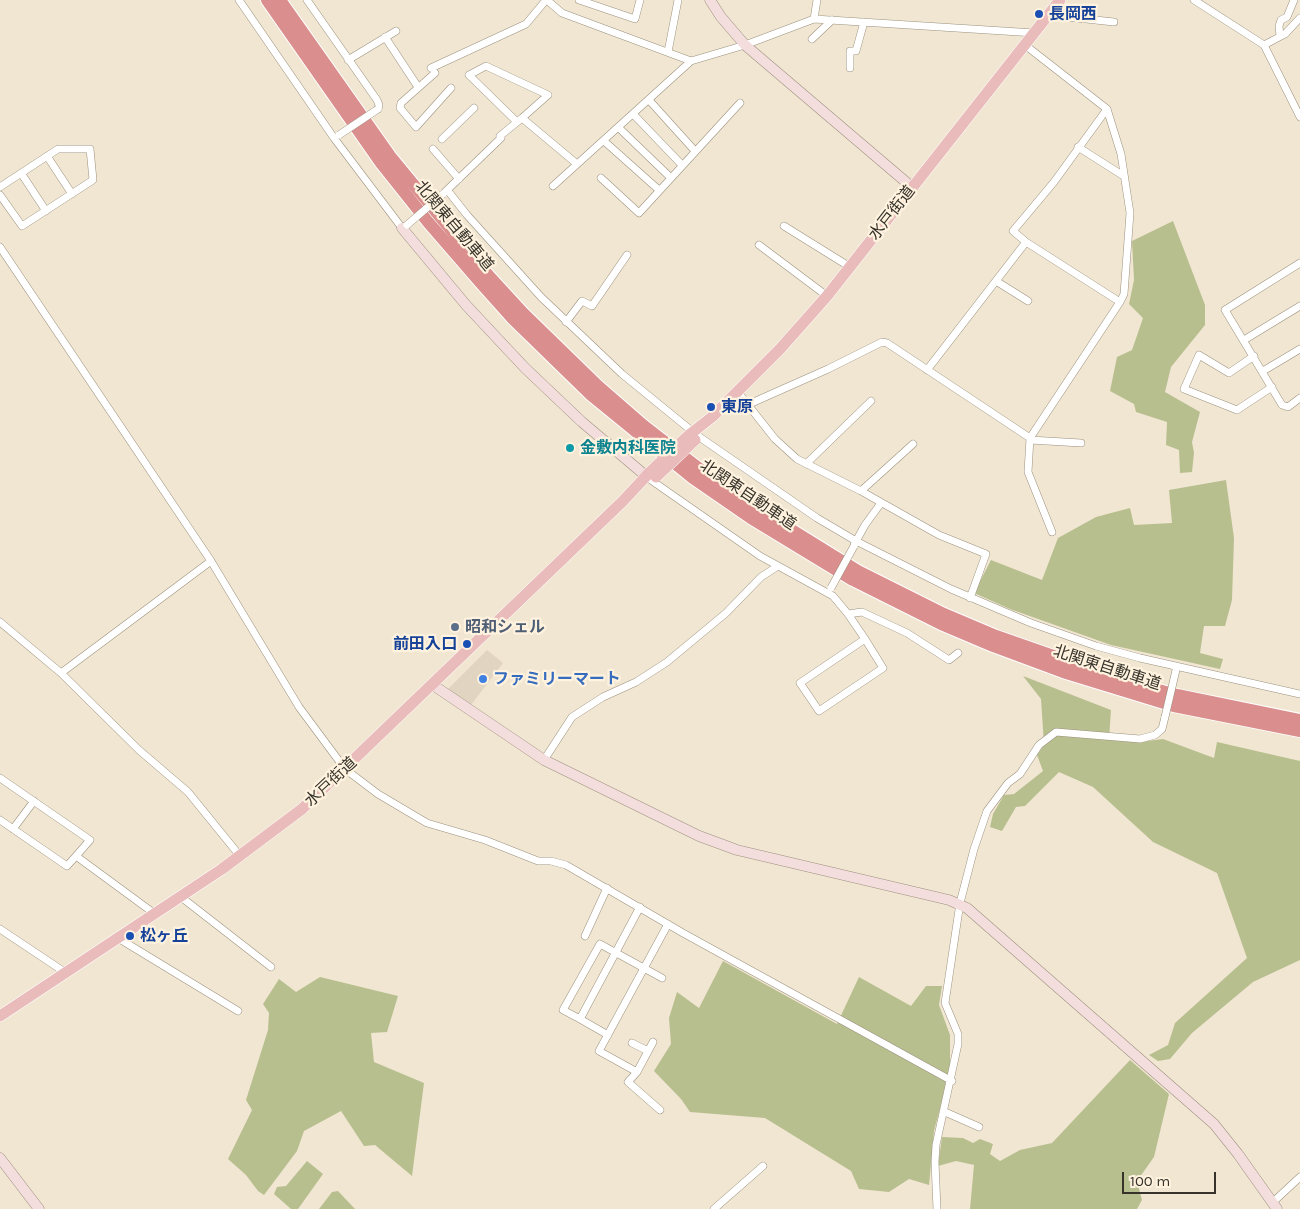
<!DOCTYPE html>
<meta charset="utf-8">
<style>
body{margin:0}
#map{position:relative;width:1300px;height:1209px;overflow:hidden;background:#f1e6d2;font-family:Karla,sans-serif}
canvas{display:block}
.scale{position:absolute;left:1122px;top:1172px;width:94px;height:22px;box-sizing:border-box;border:2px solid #37332b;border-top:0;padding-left:6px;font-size:15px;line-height:18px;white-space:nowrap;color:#37332b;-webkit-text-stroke:4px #fff3df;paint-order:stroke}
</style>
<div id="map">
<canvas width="1300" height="1209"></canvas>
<div class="scale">100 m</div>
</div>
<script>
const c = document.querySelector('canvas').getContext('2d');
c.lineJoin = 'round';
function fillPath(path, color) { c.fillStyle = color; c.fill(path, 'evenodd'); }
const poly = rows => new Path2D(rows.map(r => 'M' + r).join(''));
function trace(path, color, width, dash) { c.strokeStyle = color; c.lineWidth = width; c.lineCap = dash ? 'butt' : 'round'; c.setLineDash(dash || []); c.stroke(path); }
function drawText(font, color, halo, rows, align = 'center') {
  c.font = font + ' Karla,"Noto Sans JP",sans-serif'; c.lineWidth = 4.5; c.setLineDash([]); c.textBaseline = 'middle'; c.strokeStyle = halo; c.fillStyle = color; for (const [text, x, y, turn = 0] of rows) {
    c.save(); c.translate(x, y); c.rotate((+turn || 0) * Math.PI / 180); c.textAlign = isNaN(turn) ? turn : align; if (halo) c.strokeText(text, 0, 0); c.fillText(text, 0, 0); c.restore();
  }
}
fillPath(poly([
 [487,650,503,663,471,705,448,689]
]), '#e1d5c2');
fillPath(poly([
 [1173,221,1205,305,1205,325,1171,367,1165,392,1200,412,1192,442,1194,453,1192,472,1180,473,1179,450,1166,445,1167,422,1136,412,1134,404,1110,391,1117,357,1132,350,1143,318,1129,304,1134,280,1132,241],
 [1226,480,1234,538,1232,600,1225,626,1204,626,1200,653,1223,659,1220,669,1111,645,1010,609,974,593,991,560,1042,580,1058,538,1096,517,1130,508,1134,525,1172,523,1169,490],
 [1023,676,1111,710,1109,739,1140,742,1163,739,1214,758,1217,742,1300,761,1300,960,1253,982,1192,1033,1170,1059,1158,1061,1149,1055,1168,1045,1175,1023,1247,958,1217,873,1153,842,1093,787,1059,772,1025,806,1016,807,1002,831,990,827,993,814,1004,795,1014,794,1043,771,1037,755,1044,745,1041,699],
 [723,961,837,1024,859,977,911,1006,926,986,942,986,939,1005,950,1035,950,1071,934,1131,929,1185,909,1179,889,1192,859,1189,851,1171,765,1118,690,1112,681,1099,654,1071,671,1044,669,1018,677,992,699,1008],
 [320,977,398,996,387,1032,371,1033,374,1062,424,1083,412,1176,375,1145,364,1146,341,1111,304,1131,297,1151,264,1195,258,1191,246,1175,228,1159,252,1110,246,1100,268,1030,269,1013,263,1004,279,979,296,992],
 [1130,1060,1169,1094,1154,1157,1137,1181,1142,1200,1137,1209,970,1209,974,1165,956,1161,938,1166,942,1137,963,1138,973,1143,980,1139,993,1144,990,1154,1000,1161,1020,1150,1052,1143],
 [307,1161,323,1174,298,1209,291,1209,274,1194,277,1187,286,1186],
 [338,1191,355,1209,319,1209,332,1192]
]), '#b8bf8f');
const street = poly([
 [239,0,334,138,402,228,405,226],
 [307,0,377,100,379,105,378,109],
 [547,0,562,13,691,61,745,45,814,19,1035,33],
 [579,0,635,19,640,0],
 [1194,0,1264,45,1300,117],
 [1049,15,1114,22],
 [814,19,817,0],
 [1280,36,1279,26,1281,20,1287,17,1294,0],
 [385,37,418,87],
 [812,39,832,20],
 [1025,45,1107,109,1121,154,1130,213,1124,294,1120,302,1030,438,1028,472,1052,532],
 [1264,45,1285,34,1300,18],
 [668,52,678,0],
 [348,60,396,31],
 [431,68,526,24,546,0],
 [850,68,850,51,856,51,864,22],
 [435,73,401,103,400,108,416,127,451,88],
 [649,100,695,151],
 [1107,109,1054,182,1013,231,1026,242,1120,302],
 [634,115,682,165],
 [517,122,469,75,486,66,548,95,522,118],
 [619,128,671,178],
 [500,136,522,118,577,164],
 [442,139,474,108],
 [604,141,659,190],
 [1078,147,1122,175],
 [433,149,459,179],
 [47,156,72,194],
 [21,173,46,211],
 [601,178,639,213,740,103],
 [553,186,691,61],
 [0,187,58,149,90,149,93,180,22,226,0,195],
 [448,191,467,215,541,297,622,374,698,436,817,518,856,541,951,589,1031,623,1096,646,1140,658,1300,694],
 [445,192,501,138],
 [784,226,850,267],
 [759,245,827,296],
 [0,247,211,561,299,707,345,769,378,794,427,823,485,840,538,861,551,861,566,865,683,933,952,1081],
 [1300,263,1225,310,1282,405,1288,407,1300,398],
 [996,281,1028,301],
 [566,322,582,301,592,306,627,255],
 [1244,340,1300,306],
 [1254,356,1229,373,1199,355,1184,389,1237,410,1272,387],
 [927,370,1026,242],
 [1263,371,1300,349],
 [737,391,775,439,797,459,861,491,939,535,986,554,970,598],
 [747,405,828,369,882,342,887,343,1030,438],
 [1030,440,1081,443],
 [806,464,871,401],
 [648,478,760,556,833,596,848,614,865,639,883,668,819,711,800,683,865,639],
 [861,491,913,444],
 [854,545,865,525,881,503],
 [848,614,862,612,907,633,949,660,958,653],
 [0,622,61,673,139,750,188,792,240,856],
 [61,673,211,561],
 [544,760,572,717,603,697,636,682,667,662,726,613,761,577,778,566],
 [0,778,90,840,76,856],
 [0,820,67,866,76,856,155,914],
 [13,829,34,801],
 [181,897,271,967],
 [0,929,66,973],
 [585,936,607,888],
 [118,938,238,1011],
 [580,1019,563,1010,600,944,662,978],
 [608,1035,580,1019,640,907],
 [653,1042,637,1072,628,1082,660,1110],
 [632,1043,648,1051],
 [637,1072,599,1051,668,924],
 [945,1112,979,1127],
 [1272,1203,1300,1177],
 [714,1209,763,1166],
 [937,1209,935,1162,936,1145,958,1044,958,1034,945,1003,960,903,974,849,987,811,1008,783,1020,774,1039,745,1056,732,1140,739,1155,735,1162,729,1165,717]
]);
const secondary = poly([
 [710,0,721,17,745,45,913,188],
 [402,228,466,305,525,368,582,422,646,476],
 [433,685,544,760,699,836,737,850,949,900,967,908,1214,1124,1238,1154,1277,1209],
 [0,1158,39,1209]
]);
const primary = poly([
 [689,435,712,417,780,349,827,296,1060,0],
 [0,1016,222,869,302,809,623,501,650,472]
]);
const highway = poly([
 [267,0,381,163,428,222,480,282,513,319,590,394,693,478,751,518,853,580,941,624,993,646,1063,672,1174,706,1300,731],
 [280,0,390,156,489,276,523,313,598,386,644,426,701,470,758,509,858,571,944,614,996,636,1122,680,1177,695,1300,720]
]);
trace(street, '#9b917e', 8);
trace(secondary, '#9b917e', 11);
trace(primary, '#fff', 12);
trace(highway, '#fff', 14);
trace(street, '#fff', 7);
trace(secondary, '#f4dddd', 10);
trace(primary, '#e9bbbb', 11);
trace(highway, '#da8e8d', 12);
const streetBridge = poly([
 [339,135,378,109],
 [407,225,443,194],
 [831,588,854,546],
 [1165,717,1176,670]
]);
const primaryBridge = poly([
 [650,472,689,435],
 [656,477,695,440]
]);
trace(streetBridge, '#9b917e', 8, []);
trace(primaryBridge, '#fff', 12, []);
trace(streetBridge, '#fff', 7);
trace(primaryBridge, '#e9bbbb', 11);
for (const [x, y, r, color] of [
 [1039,14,5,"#1a4fb4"],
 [711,407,5,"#1a4fb4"],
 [570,448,5,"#0f9aa8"],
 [455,627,5,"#5c6f8a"],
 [467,644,5,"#1a4fb4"],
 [483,679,5,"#3f7fe0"],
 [130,936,5,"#1a4fb4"]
]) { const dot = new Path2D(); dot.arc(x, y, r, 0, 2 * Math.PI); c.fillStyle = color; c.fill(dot); trace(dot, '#fff3df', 2); }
drawText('bold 16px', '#164399', '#fff3df', [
 ["長岡西",1049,14],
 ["東原",721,407],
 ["前田入口",457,644,"right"],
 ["松ヶ丘",140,936]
], 'left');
drawText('16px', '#37332b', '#fff3df', [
 ["水戸街道",892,213,-52],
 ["北関東自動車道",454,226,50],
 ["北関東自動車道",748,495,34],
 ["北関東自動車道",1107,668,18],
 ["水戸街道",331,782,-43]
]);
drawText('bold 16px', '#0d838f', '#fff3df', [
 ["金敷内科医院",580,448]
], 'left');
drawText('bold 16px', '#4e5e75', '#fff3df', [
 ["昭和シェル",465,627]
], 'left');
drawText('bold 16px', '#366cbe', '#fff3df', [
 ["ファミリーマート",493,679]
], 'left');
</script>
